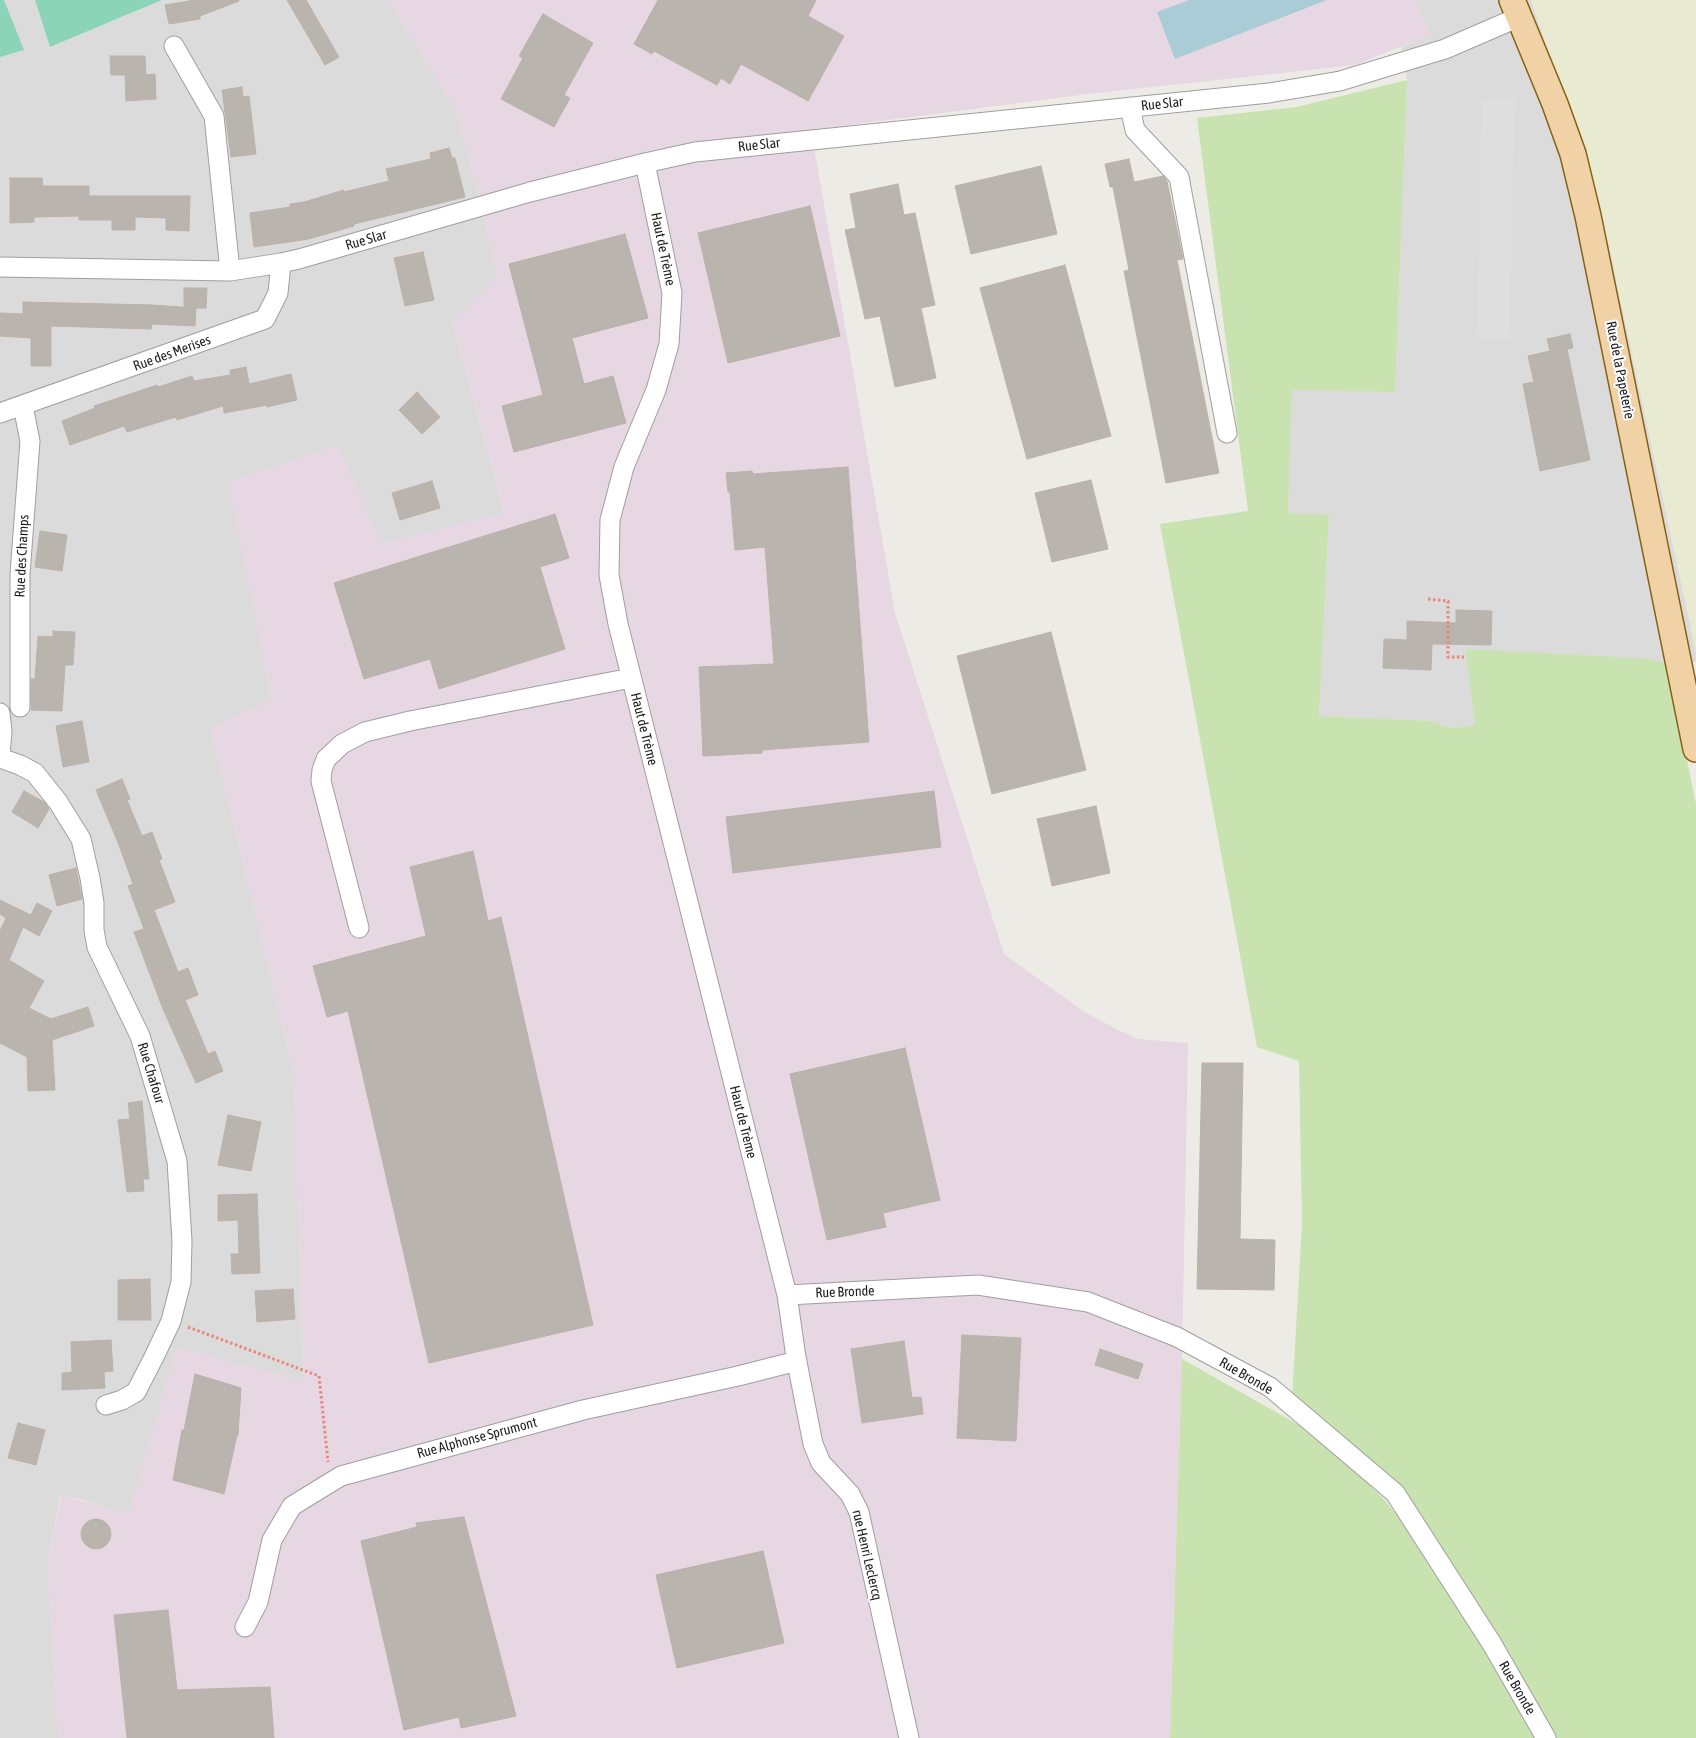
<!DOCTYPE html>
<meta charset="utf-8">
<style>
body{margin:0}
canvas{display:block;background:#edebe5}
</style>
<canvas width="1696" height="1738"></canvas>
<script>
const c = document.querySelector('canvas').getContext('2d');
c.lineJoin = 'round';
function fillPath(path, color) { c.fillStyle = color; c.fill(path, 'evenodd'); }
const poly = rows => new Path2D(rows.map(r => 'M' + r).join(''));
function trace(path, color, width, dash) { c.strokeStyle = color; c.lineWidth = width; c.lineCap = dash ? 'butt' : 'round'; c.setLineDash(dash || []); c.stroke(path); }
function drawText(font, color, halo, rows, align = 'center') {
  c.font = font + ' "Asap Condensed",sans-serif'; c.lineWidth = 4; c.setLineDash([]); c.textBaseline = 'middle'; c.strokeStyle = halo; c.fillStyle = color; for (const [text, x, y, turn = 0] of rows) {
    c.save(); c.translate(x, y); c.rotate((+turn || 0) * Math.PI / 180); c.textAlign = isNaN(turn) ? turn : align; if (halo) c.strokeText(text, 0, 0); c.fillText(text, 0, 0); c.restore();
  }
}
fillPath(poly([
 [0,0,35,0,50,47,162,0,389,0,456,110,480,197,498,278,453,323,505,514,382,544,229,482,272,700,211,728,295,1078,303,1381,177,1348,129,1515,82,1500,60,1495,48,1565,59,1738,0,1738],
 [1415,0,1531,0,1598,196,1696,652,1696,662,1667,664,1467,649,1475,725,1452,728,1432,721,1319,716,1329,516,1288,513,1292,389,1395,392,1407,80,1401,47,1430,35]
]), '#dcdbdb');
fillPath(poly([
 [389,0,1415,0,1430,35,1355,65,1088,94,811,130,895,613,1004,954,1083,1011,1114,1028,1138,1039,1188,1043,1182,1359,1170,1738,59,1738,48,1565,61,1495,129,1514,177,1348,303,1380,295,1078,211,728,272,699,228,482,338,445,382,544,505,513,453,322,498,278,480,197,456,110]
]), '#e6d7e3');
fillPath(poly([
 [1531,0,1696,0,1696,652,1598,196]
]), '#e8ead2');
fillPath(poly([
 [1407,80,1395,392,1292,390,1288,513,1329,515,1319,716,1432,721,1452,728,1475,725,1466,649,1652,659,1667,664,1696,804,1696,1738,1554,1738,1498,1635,1425,1525,1394,1487,1361,1451,1292,1399,1302,1224,1299,1061,1257,1047,1160,524,1248,511,1197,118,1297,107],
 [1182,1359,1320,1437,1382,1497,1428,1553,1538,1738,1170,1738]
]), '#c8e2b0');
fillPath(poly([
 [0,0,4,0,24,50,0,57],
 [35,0,162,0,50,47]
]), '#8bd4b9');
fillPath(poly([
 [1482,99,1515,99,1509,339,1477,339]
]), '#dedede');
fillPath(poly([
 [1189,0,1327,0,1175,59,1157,12]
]), '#aaccd6');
const building = poly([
 [195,0,238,0,239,1,200,16,200,19,169,24,165,5,195,0],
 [287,0,306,0,339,57,325,65,287,0],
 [658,0,816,0,808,16,844,36,808,101,741,64,730,84,721,78,717,85,654,51,652,54,634,44,658,0],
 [543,14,593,43,564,95,570,98,554,127,501,99,523,58,519,56,543,14],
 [110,56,145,56,146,75,155,74,156,99,126,101,125,75,111,75,110,56],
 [242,87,243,97,249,96,256,154,231,157,222,90,242,87],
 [449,148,452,158,455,158,465,197,354,224,354,226,309,239,254,247,250,213,290,207,290,204,304,202,344,190,344,192,389,181,386,169,431,159,430,153,449,148],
 [1129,159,1134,182,1163,176,1167,181,1183,259,1177,260,1219,473,1166,483,1124,271,1129,270,1113,187,1110,187,1105,164,1129,159],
 [1041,166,1057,234,971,254,955,186,1041,166],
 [10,178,42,178,43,186,89,186,89,196,190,196,189,231,166,230,166,218,135,217,135,230,112,230,112,220,79,220,79,216,34,217,34,222,10,223,10,178],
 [898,184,904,215,915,213,935,305,921,308,936,378,895,387,880,316,865,319,845,230,856,228,850,194,898,184],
 [810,206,840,336,728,363,698,233,810,206],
 [625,234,648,318,572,338,584,384,613,376,626,423,514,452,502,406,543,395,509,264,625,234],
 [423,252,434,300,405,306,394,258,423,252],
 [1065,265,1111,436,1027,459,980,288,1065,265],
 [184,288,207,288,206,308,184,308,184,288],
 [23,302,152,305,196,308,195,326,152,324,151,329,51,326,51,366,31,366,31,338,0,336,0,313,23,314,23,302],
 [1570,334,1573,348,1567,349,1590,460,1540,471,1523,384,1534,382,1528,356,1550,351,1547,339,1570,334],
 [246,367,249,384,291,374,297,400,267,407,267,405,224,413,223,406,177,420,176,417,127,432,124,426,70,445,62,421,95,408,94,406,157,385,158,387,192,376,194,381,230,375,230,370,246,367],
 [417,392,440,417,422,434,399,410,417,392],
 [848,467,869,742,762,750,762,753,703,756,699,667,774,664,765,547,735,550,730,492,728,492,726,473,752,471,753,474,848,467],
 [1091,480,1108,549,1052,562,1035,493,1091,480],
 [432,481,440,508,400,520,392,493,432,481],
 [555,514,569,558,540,567,565,649,439,689,430,659,364,679,334,583,555,514],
 [40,531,67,535,62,571,35,567,40,531],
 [1456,610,1492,611,1491,645,1432,644,1431,670,1383,668,1384,639,1407,640,1407,621,1456,623,1456,610],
 [53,631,75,632,73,665,65,665,62,711,31,710,31,679,35,679,38,636,53,637,53,631],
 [1051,632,1086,770,992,794,957,656,1051,632],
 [82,721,89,762,63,767,56,726,82,721],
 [122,779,130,799,127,800,142,836,152,832,162,859,159,860,175,902,154,910,178,972,188,968,198,995,185,1000,208,1054,215,1051,223,1071,196,1083,163,1009,134,932,144,929,128,886,133,884,119,845,96,790,122,779],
 [24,791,44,802,49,809,38,828,12,812,24,791],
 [934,791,941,847,733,873,726,817,934,791],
 [1096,806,1110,873,1052,886,1037,819,1096,806],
 [473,851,488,921,501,917,593,1325,429,1363,348,1011,327,1017,313,966,426,936,410,867,473,851],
 [76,868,82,899,57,906,49,875,76,868],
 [0,900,31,915,37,903,52,911,39,936,23,927,9,960,44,981,29,1008,51,1019,88,1007,94,1026,52,1040,55,1090,28,1091,27,1057,0,1043,0,931,6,918,0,914,0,900],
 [905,1048,940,1200,883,1213,886,1227,827,1240,790,1074,905,1048],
 [1202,1063,1243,1063,1240,1239,1275,1240,1274,1290,1197,1289,1202,1063],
 [142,1101,149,1179,143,1179,144,1191,127,1192,118,1120,130,1119,128,1103,142,1101],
 [228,1115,261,1122,251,1171,218,1165,228,1115],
 [257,1194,260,1273,232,1274,231,1254,239,1254,238,1220,218,1221,218,1195,257,1194],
 [150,1279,151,1320,118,1320,118,1280,150,1279],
 [293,1289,295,1319,257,1322,255,1291,293,1289],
 [962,1335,1021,1338,1016,1441,957,1438,962,1335],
 [111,1340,113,1371,104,1372,105,1388,62,1390,62,1373,72,1372,71,1342,111,1340],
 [904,1341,912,1398,921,1397,923,1414,862,1423,851,1349,904,1341],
 [1100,1349,1143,1364,1138,1379,1095,1365,1100,1349],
 [195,1374,241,1388,238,1435,237,1435,224,1494,173,1480,182,1430,184,1430,195,1374],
 [18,1423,45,1430,36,1465,8,1458,18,1423],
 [464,1517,516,1716,461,1728,459,1717,404,1730,361,1541,417,1527,416,1523,464,1517],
 '81 1534a15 15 0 1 1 30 0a15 15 0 1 1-30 0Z',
 [763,1551,784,1643,677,1668,656,1575,763,1551],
 [168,1610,177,1690,270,1687,274,1738,127,1738,114,1615,168,1610]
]);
fillPath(building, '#bab4ae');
trace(building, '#bdb2a9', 1);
const minor = poly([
 [174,46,214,116,230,271],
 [1130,107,1135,130,1179,177,1227,433],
 [645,163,672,293,669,344,656,390,624,467,610,520,609,575,618,624,787,1295,796,1357,813,1444,821,1463,850,1494,859,1512,909,1738],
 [0,267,230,271,281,263,299,259,530,192,645,163,695,152,1269,93,1340,81,1445,49,1519,17],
 [0,413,265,319,278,293,281,263],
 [20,707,20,574,30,441,23,406],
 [0,713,2,731,0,755],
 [0,758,20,765,35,773,58,802,81,839,90,878,94,903,94,930,97,947,140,1036,177,1161,182,1241,181,1282,171,1321,154,1357,136,1392,122,1400,106,1405],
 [359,928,321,781,322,770,326,759,342,744,365,732,410,721,631,678],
 [787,1295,978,1285,1088,1302,1177,1337,1270,1387,1395,1493,1492,1644,1546,1738],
 [245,1627,258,1602,272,1540,292,1506,341,1476,583,1410,738,1376,797,1361]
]);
const major = poly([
 [1512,0,1555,104,1573,154,1588,216,1696,749]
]);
trace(minor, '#9f9f9f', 21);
trace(major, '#866111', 28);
trace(poly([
 [1428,599,1448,601,1448,657,1464,657],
 [188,1327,319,1376,328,1462]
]), '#ea867a', 3, [2.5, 2.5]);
trace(minor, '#fff', 19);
trace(major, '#f1d2a6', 25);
drawText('14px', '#1e1e1e', '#fff', [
 ["Rue Slar",1162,104,-6],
 ["Rue Slar",759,145,-6],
 ["Rue Slar",366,240,-16],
 ["Haut de Trème",663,249,78],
 ["Rue des Merises",172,353,-20],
 ["Rue de la Papeterie",1620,370,79],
 ["Rue des Champs",22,556,-87],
 ["Haut de Trème",644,729,76],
 ["Rue Chafour",151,1073,73],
 ["Haut de Trème",743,1122,76],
 ["Rue Bronde",845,1292,-2],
 ["Rue Bronde",1246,1376,30],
 ["Rue Alphonse Sprumont",477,1438,-15],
 ["rue Henri Leclercq",867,1555,77],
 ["Rue Bronde",1517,1688,60]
]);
</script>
